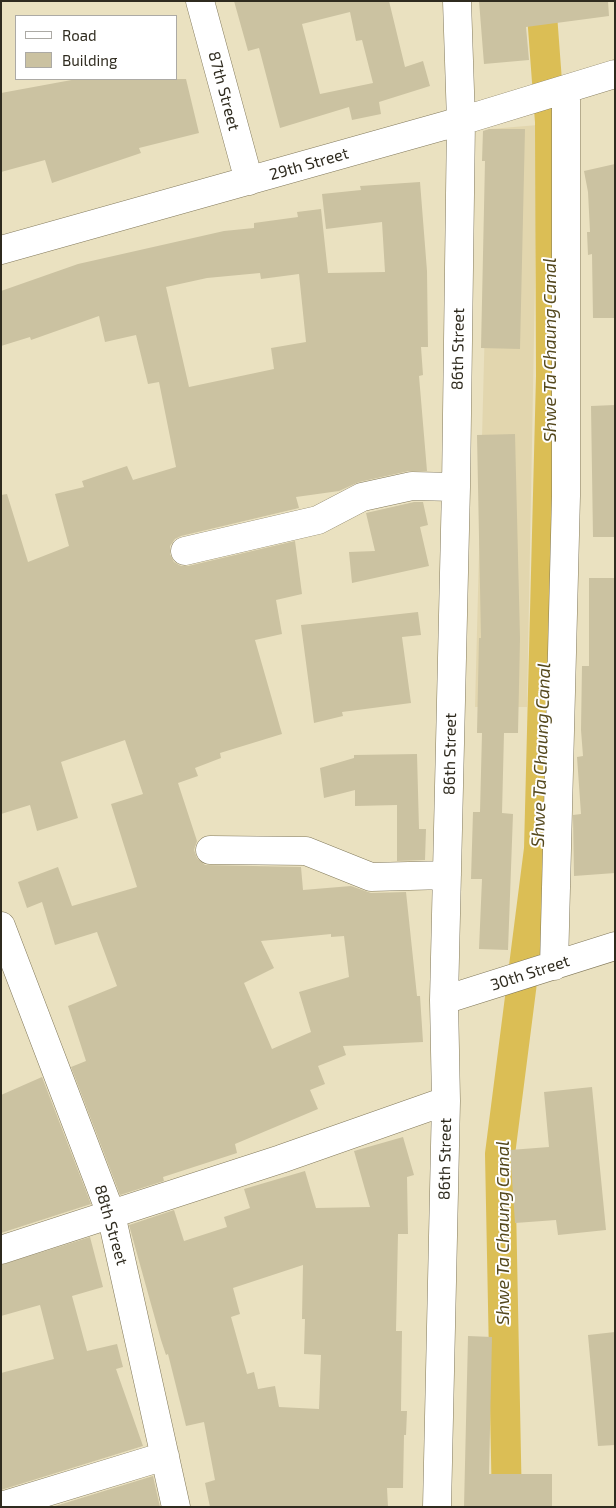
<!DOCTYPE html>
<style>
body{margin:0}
#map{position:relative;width:616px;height:1508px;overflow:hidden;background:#eae1c0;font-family:"Exo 2",sans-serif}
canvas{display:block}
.frame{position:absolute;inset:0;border:2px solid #2f2b1f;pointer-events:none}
.legend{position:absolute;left:15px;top:15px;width:162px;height:65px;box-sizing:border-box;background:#fff;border:1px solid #acaaa5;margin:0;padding:6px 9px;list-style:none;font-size:15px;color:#2f2b1f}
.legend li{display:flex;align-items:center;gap:10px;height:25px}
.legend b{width:25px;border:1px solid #acaaa5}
</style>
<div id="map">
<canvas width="616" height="1508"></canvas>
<div class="frame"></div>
<ul class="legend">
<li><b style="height:6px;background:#fff"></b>Road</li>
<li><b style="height:14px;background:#cbc2a1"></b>Building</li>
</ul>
</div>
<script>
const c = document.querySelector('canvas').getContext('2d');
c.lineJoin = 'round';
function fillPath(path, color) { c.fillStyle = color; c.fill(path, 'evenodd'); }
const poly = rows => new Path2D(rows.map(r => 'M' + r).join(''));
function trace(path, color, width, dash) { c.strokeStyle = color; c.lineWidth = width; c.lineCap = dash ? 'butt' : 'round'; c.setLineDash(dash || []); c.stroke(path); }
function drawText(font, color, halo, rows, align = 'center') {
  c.font = font + ' "Exo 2",sans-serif'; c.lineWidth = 4; c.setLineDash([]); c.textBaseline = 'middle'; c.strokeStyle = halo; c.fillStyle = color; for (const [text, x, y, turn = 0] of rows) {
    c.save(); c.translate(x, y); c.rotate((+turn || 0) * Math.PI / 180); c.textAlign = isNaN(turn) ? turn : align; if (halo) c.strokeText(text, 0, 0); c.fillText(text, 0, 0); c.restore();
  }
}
fillPath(poly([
 [538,125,527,707,475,707,490,129]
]), '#e2d6ae');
trace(poly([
 [507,1507,500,1154,539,849,551,376,550,122,541,1]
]), '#dbbe55', 30);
fillPath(poly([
 [234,1,389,1,405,67,423,61,430,86,379,102,381,114,352,120,349,107,280,128,259,48,248,51],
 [350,12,356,41,362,40,373,83,320,94,302,24],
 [479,1,608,1,609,16,526,27,529,60,484,64],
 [77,79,186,79,199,133,139,148,141,153,52,183,45,160,1,172,1,93],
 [489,129,525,129,520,349,481,348,485,161,482,161,483,131],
 [615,164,615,318,593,318,592,254,588,255,587,232,590,232,588,192,584,171],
 [420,182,427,271,428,347,421,347,423,375,419,376,427,471,409,471,359,482,339,491,296,497,299,508,181,536,175,539,170,546,170,554,174,562,181,566,188,566,295,541,302,594,276,600,282,634,255,640,282,734,220,753,221,758,195,768,198,776,178,783,197,841,194,850,197,858,205,865,301,867,303,890,351,886,371,893,406,892,417,996,420,996,423,1042,343,1046,346,1055,318,1066,325,1084,310,1090,318,1109,235,1144,237,1153,163,1177,164,1181,120,1195,71,1067,86,1061,68,1006,117,986,97,932,55,945,42,902,27,908,18,882,58,867,72,906,137,887,111,804,143,794,125,740,61,762,78,818,37,831,30,805,1,814,1,495,7,494,28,562,69,546,55,494,84,487,82,481,127,466,133,480,176,467,159,382,148,384,136,335,105,342,99,316,31,340,30,337,1,346,1,291,78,264,224,231,254,228,254,223,298,217,297,212,321,209,328,273,385,272,382,222,326,229,322,194,361,190,360,186],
 [260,273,261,279,299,274,306,342,271,348,274,369,189,387,166,287,207,278],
 [331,934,331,937,344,936,349,977,299,992,311,1032,272,1049,244,983,274,968,261,941],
 [615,405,615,537,593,537,591,406],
 [515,434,520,638,518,733,504,733,502,813,513,814,508,950,479,949,482,879,471,879,473,812,480,812,482,733,477,733,479,638,481,638,477,435],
 [414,502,423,502,428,525,420,527,429,566,352,583,349,552,375,551,366,513],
 [589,578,615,578,615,873,574,876,573,815,581,814,577,757,583,756,581,730,582,666,589,666],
 [418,612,421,635,402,637,411,703,342,712,343,716,314,723,301,625],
 [417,754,419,829,426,829,425,860,397,861,397,805,355,806,355,790,324,798,320,768,354,758,354,755],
 [42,1077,91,1204,1,1233,1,1095],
 [592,1087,606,1230,558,1235,556,1220,515,1223,510,1150,549,1147,544,1092],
 [403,1137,414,1175,407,1177,408,1234,398,1234,396,1331,402,1331,401,1411,407,1411,406,1435,404,1435,403,1488,387,1488,388,1507,210,1507,205,1483,215,1480,204,1422,186,1426,168,1354,166,1355,161,1340,129,1225,174,1210,184,1241,227,1227,224,1217,250,1208,244,1189,305,1171,316,1208,370,1207,354,1151],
 [303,1265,302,1319,305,1319,304,1354,321,1355,319,1409,279,1407,275,1386,258,1389,254,1372,247,1374,231,1317,240,1314,233,1288],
 [90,1237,103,1287,72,1296,87,1351,117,1344,123,1367,116,1369,143,1446,1,1490,1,1373,54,1359,40,1305,1,1316,1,1265],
 [615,1332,615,1445,598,1446,588,1335],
 [468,1336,492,1337,489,1474,552,1474,552,1507,464,1507],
 [153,1476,160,1507,52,1507]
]), '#cbc2a1');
const minor = poly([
 [200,1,249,181],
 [1,250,461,121,615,74],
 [185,551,318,520,362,497,412,486,456,487],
 [210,850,306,851,371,877,447,875],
 [1,926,111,1214,176,1507],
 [554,966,566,496,566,89],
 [444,1000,615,946],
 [1,1250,281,1159,446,1101],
 [1,1506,165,1456],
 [437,1507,446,1101,444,1000,456,487,461,121,457,1]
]);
trace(minor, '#82795b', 29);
trace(minor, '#fff', 28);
drawText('16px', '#2f2b1f', '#fff', [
 ["87th Street",224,91,75],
 ["29th Street",309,164,-16],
 ["86th Street",458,349,-89],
 ["86th Street",450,754,-89],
 ["30th Street",530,973,-18],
 ["86th Street",445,1159,-89],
 ["88th Street",111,1225,74]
]);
drawText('italic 18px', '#55491e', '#fff', [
 ["Shwe Ta Chaung Canal",550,350,-90],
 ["Shwe Ta Chaung Canal",541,755,-88],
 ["Shwe Ta Chaung Canal",503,1233,-90]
]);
</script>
